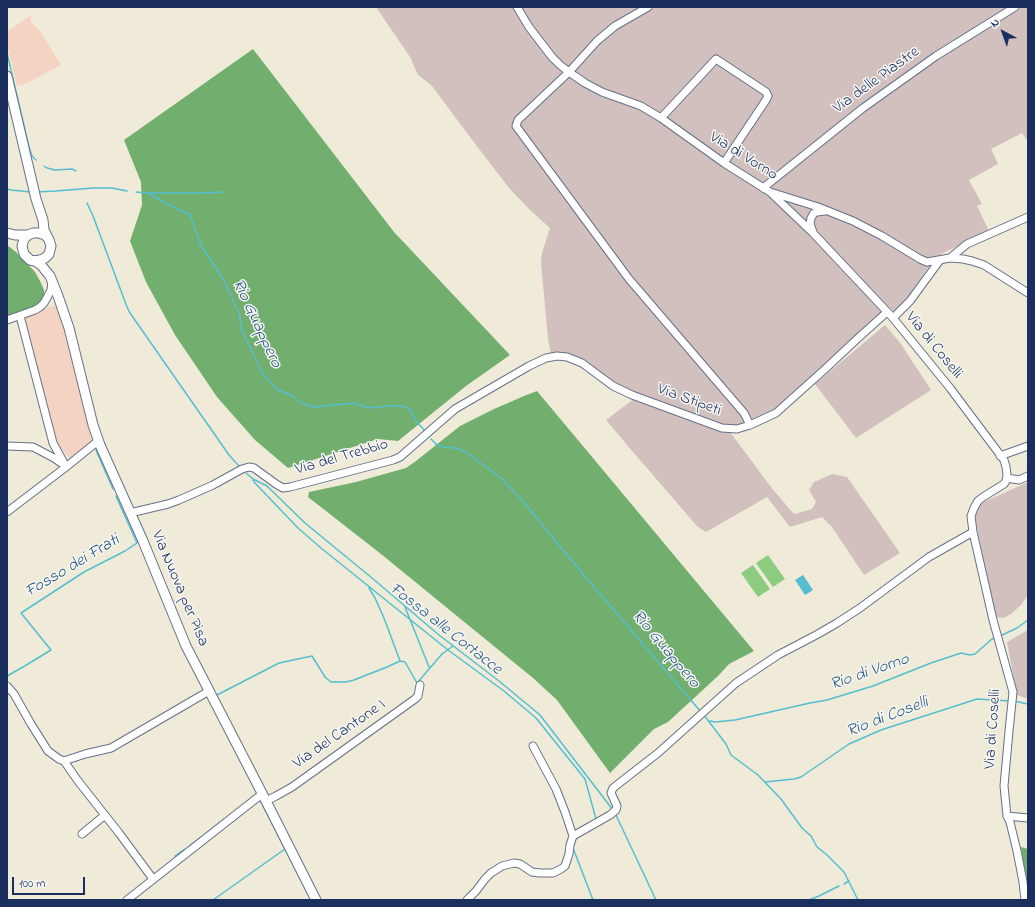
<!DOCTYPE html>
<style>
body{margin:0}
#map{position:relative;width:1035px;height:907px;overflow:hidden;background:#efebd8;font-family:"Indie Flower",sans-serif}
canvas{display:block}
.frame{position:absolute;inset:0;border:8px solid #1b2f5e;pointer-events:none}
.north{position:absolute;left:983px;top:12px;width:40px;height:40px;-webkit-text-stroke:3px #f6f6f2;paint-order:stroke;rotate:319deg;font-size:11px;font-weight:700;line-height:16px;text-align:center;color:#1b2f5e}
.north::after{content:'';display:block;margin:auto;width:14px;height:18px;background:#1b2f5e;clip-path:polygon(50% 0,100% 100%,50% 72%,0 100%)}
.scale{position:absolute;left:12px;top:877px;width:73px;height:18px;box-sizing:border-box;border:2px solid #1b2f5e;border-top:0;padding-left:5px;font-size:12px;line-height:14px;white-space:nowrap;color:#1b2f5e;-webkit-text-stroke:3px #f6f6f2;paint-order:stroke}
</style>
<div id="map">
<canvas width="1035" height="907"></canvas>
<div class="frame"></div>
<div class="north">N</div>
<div class="scale">100 m</div>
</div>
<script>
const c = document.querySelector('canvas').getContext('2d');
c.lineJoin = 'round';
function fillPath(path, color) { c.fillStyle = color; c.fill(path, 'evenodd'); }
const poly = rows => new Path2D(rows.map(r => 'M' + r).join(''));
function trace(path, color, width, dash) { c.strokeStyle = color; c.lineWidth = width; c.lineCap = dash ? 'butt' : 'round'; c.setLineDash(dash || []); c.stroke(path); }
function drawText(font, color, halo, rows, align = 'center') {
  c.font = font + ' "Indie Flower",sans-serif'; c.lineWidth = 3; c.setLineDash([]); c.textBaseline = 'middle'; c.strokeStyle = halo; c.fillStyle = color; for (const [text, x, y, turn = 0] of rows) {
    c.save(); c.translate(x, y); c.rotate((+turn || 0) * Math.PI / 180); c.textAlign = isNaN(turn) ? turn : align; if (halo) c.strokeText(text, 0, 0); c.fillText(text, 0, 0); c.restore();
  }
}
fillPath(poly([
 [31,15,31,22,40,31,61,65,27,83,17,86,7,44,7,32],
 [55,305,61,319,89,431,92,440,91,442,70,460,55,441,24,317]
]), '#f5d3c2');
fillPath(poly([
 [376,7,1028,7,1028,142,1022,133,991,149,998,164,969,180,982,204,977,206,989,231,943,253,927,269,903,304,895,312,889,307,774,412,753,421,737,426,720,425,623,388,582,362,551,354,548,339,541,262,542,253,550,228,530,210,509,188,473,141,432,86,418,75,410,57],
 [885,325,901,344,931,390,856,438,815,384],
 [634,399,730,432,774,491,794,514,812,509,816,502,809,490,814,482,832,474,847,477,900,553,864,575,832,527,822,517,790,527,767,497,706,532,697,526,633,452,606,420],
 [1028,482,1028,595,1021,605,1011,614,1004,618,996,617,975,519,977,511,980,505,984,502],
 [1028,630,1028,699,1017,695,1007,642]
]), '#d1c0bd');
fillPath(poly([
 [768,555,785,579,773,587,756,563],
 [753,565,770,589,758,597,741,573]
]), '#8dcb81');
fillPath(poly([
 [253,49,394,232,510,355,466,386,398,441,378,439,288,468,255,440,217,397,175,335,146,282,130,241,142,205,141,182,124,140],
 [7,245,16,252,35,272,40,281,44,290,44,296,42,302,36,307,7,318],
 [537,391,754,651,729,664,718,676,668,722,654,729,610,773,557,700,533,678,381,554,308,497,309,492,356,482,406,468,416,461,460,426,494,409,524,396],
 [1021,847,1028,849,1028,900,1026,889]
]), '#72af6f');
fillPath(poly([
 [803,575,813,590,805,595,795,580]
]), '#54bed0');
trace(poly([
 [7,53,29,147,32,156,36,160],
 [44,166,47,168,55,170,72,169,76,171],
 [7,189,11,190,31,192],
 [37,192,56,191,93,188,112,188,127,191],
 [136,192,148,193,165,203,190,215,193,223,201,245,224,281,239,313,242,330,263,374,278,390,291,395,301,403,313,407,355,403,368,408,388,406,403,406,410,409,416,421,425,431],
 [149,193,200,193,223,192],
 [87,203,93,216,127,307,130,313,229,455,239,466],
 [431,439,436,444,443,447,455,448,466,452,501,478,522,500,582,573,701,712],
 [96,450,113,489],
 [246,473,253,479,267,486,305,523,372,578,439,635,499,681,540,715,613,810],
 [253,480,254,482,298,528,321,548,448,650,504,691,536,718,585,779,596,819],
 [369,588,375,598,384,618,400,661],
 [405,607,429,667],
 [1000,636,1017,628,1028,620],
 [7,676,23,667,51,650,21,613,84,572,125,551,137,543,116,496],
 [217,695,279,663,312,656,325,677,331,682,346,682,354,680,387,667,400,661,405,662,417,683,442,654,453,646],
 [1014,701,1028,704],
 [704,715,726,744,731,755,758,775,781,799,802,828,811,836,817,847,826,854,844,872,858,900],
 [710,721,715,722,735,720,810,703,827,700,873,686,931,663,961,653,970,655,975,654,992,639,995,638],
 [765,782,794,779,801,777,849,744,881,730,977,699,1010,701],
 [261,802,311,900],
 [615,813,656,900],
 [205,834,224,819],
 [577,837,575,841,573,848,593,900],
 [188,847,201,837],
 [175,856,185,849],
 [844,884,849,881],
 [213,900,285,849],
 [809,900,819,896,839,886]
]), '#54bed0', 1.5);
const minor = poly([
 [517,7,529,27,552,57,560,65,569,72,585,83,602,92,641,106,661,118,724,163,770,192,818,207,853,221,882,236,920,259,927,262,950,258,963,259,972,261,984,265,1028,293],
 [648,7,615,26,597,41,569,72,518,120,516,126,629,279,744,413,750,425],
 [661,118,716,59,766,92,768,96,766,100,724,163],
 [763,188,863,108,936,56,1015,7],
 [770,192,813,233,893,318,950,388,1004,460,1006,467,1007,475,1006,481,1004,484,983,497,978,501,974,508,971,516,973,532,993,620,1013,692,1009,731,1004,786,1007,816,1010,822,1017,851,1023,882,1025,900],
 [813,232,810,224,811,218,814,213,817,212,825,211],
 [950,258,967,244,1028,217],
 [20,316,53,443,66,467],
 [893,318,910,301,940,260],
 [7,320,35,310,40,307,44,303,49,294,51,290,52,282],
 [7,446,33,447,54,458,64,465],
 [1000,456,1028,446],
 [1007,478,1019,480,1028,476],
 [7,512,66,467,98,441],
 [130,513,168,504,179,500,213,485,242,469,249,467,254,468,276,484,283,488,290,487,393,460,400,457,455,409,529,366,546,358,557,356,567,357,582,363,613,386,632,395,722,428,737,429,750,425,776,413,824,370,856,340,887,312],
 [7,686,14,694,31,724,48,751,59,759,64,761,85,754,111,748,209,691],
 [533,746,556,789,565,812,573,836],
 [64,761,78,781,119,833,153,879],
 [266,801,276,796,292,787,415,699,418,696,420,685],
 [1007,816,1028,818],
 [82,834,105,815],
 [127,900,262,794],
 [467,900,476,891,485,879,491,873,502,866,514,863,520,864,532,872,540,873,553,873,561,869,565,866,569,854,570,845,573,836,610,815,616,810,617,806,611,793,613,788,658,753,736,683,778,655,818,634,837,623,860,608,929,557,973,532]
]);
const major = poly([
 [7,76,36,199,43,220,44,230,49,240,51,246,49,254,45,258,40,260,35,261,30,260,24,254,22,246,24,239,28,235,33,233,39,233,45,235,48,238],
 [7,233,15,235,28,235],
 [35,261,41,265,50,276,58,296,69,328,93,425,100,445,143,541,186,646,266,801,316,900]
]);
trace(minor, '#657189', 9);
trace(major, '#657189', 11);
trace(minor, '#fff', 7);
trace(major, '#fff', 9);
drawText('16px', '#1b2f5e', '#f6f6f2', [
 ["Via delle Piastre",877,81,-36],
 ["Via di Vorno",743,157,32],
 ["Via di Coselli",933,346,51],
 ["Via Stipeti",689,401,20],
 ["Via del Trebbio",342,458,-16],
 ["Via Nuova per Pisa",179,589,67],
 ["Via di Coselli",994,729,-86],
 ["Via del Cantone I",340,735,-35]
]);
drawText('italic 17px', '#2c5a80', '#f6f6f2', [
 ["Rio Guappero",256,324,65],
 ["Fosso dei Frati",73,567,-31],
 ["Fossa alle Cortacce",445,630,38],
 ["Rio Guappero",665,650,50],
 ["Rio di Vorno",870,673,-19],
 ["Rio di Coselli",888,718,-21]
]);
</script>
